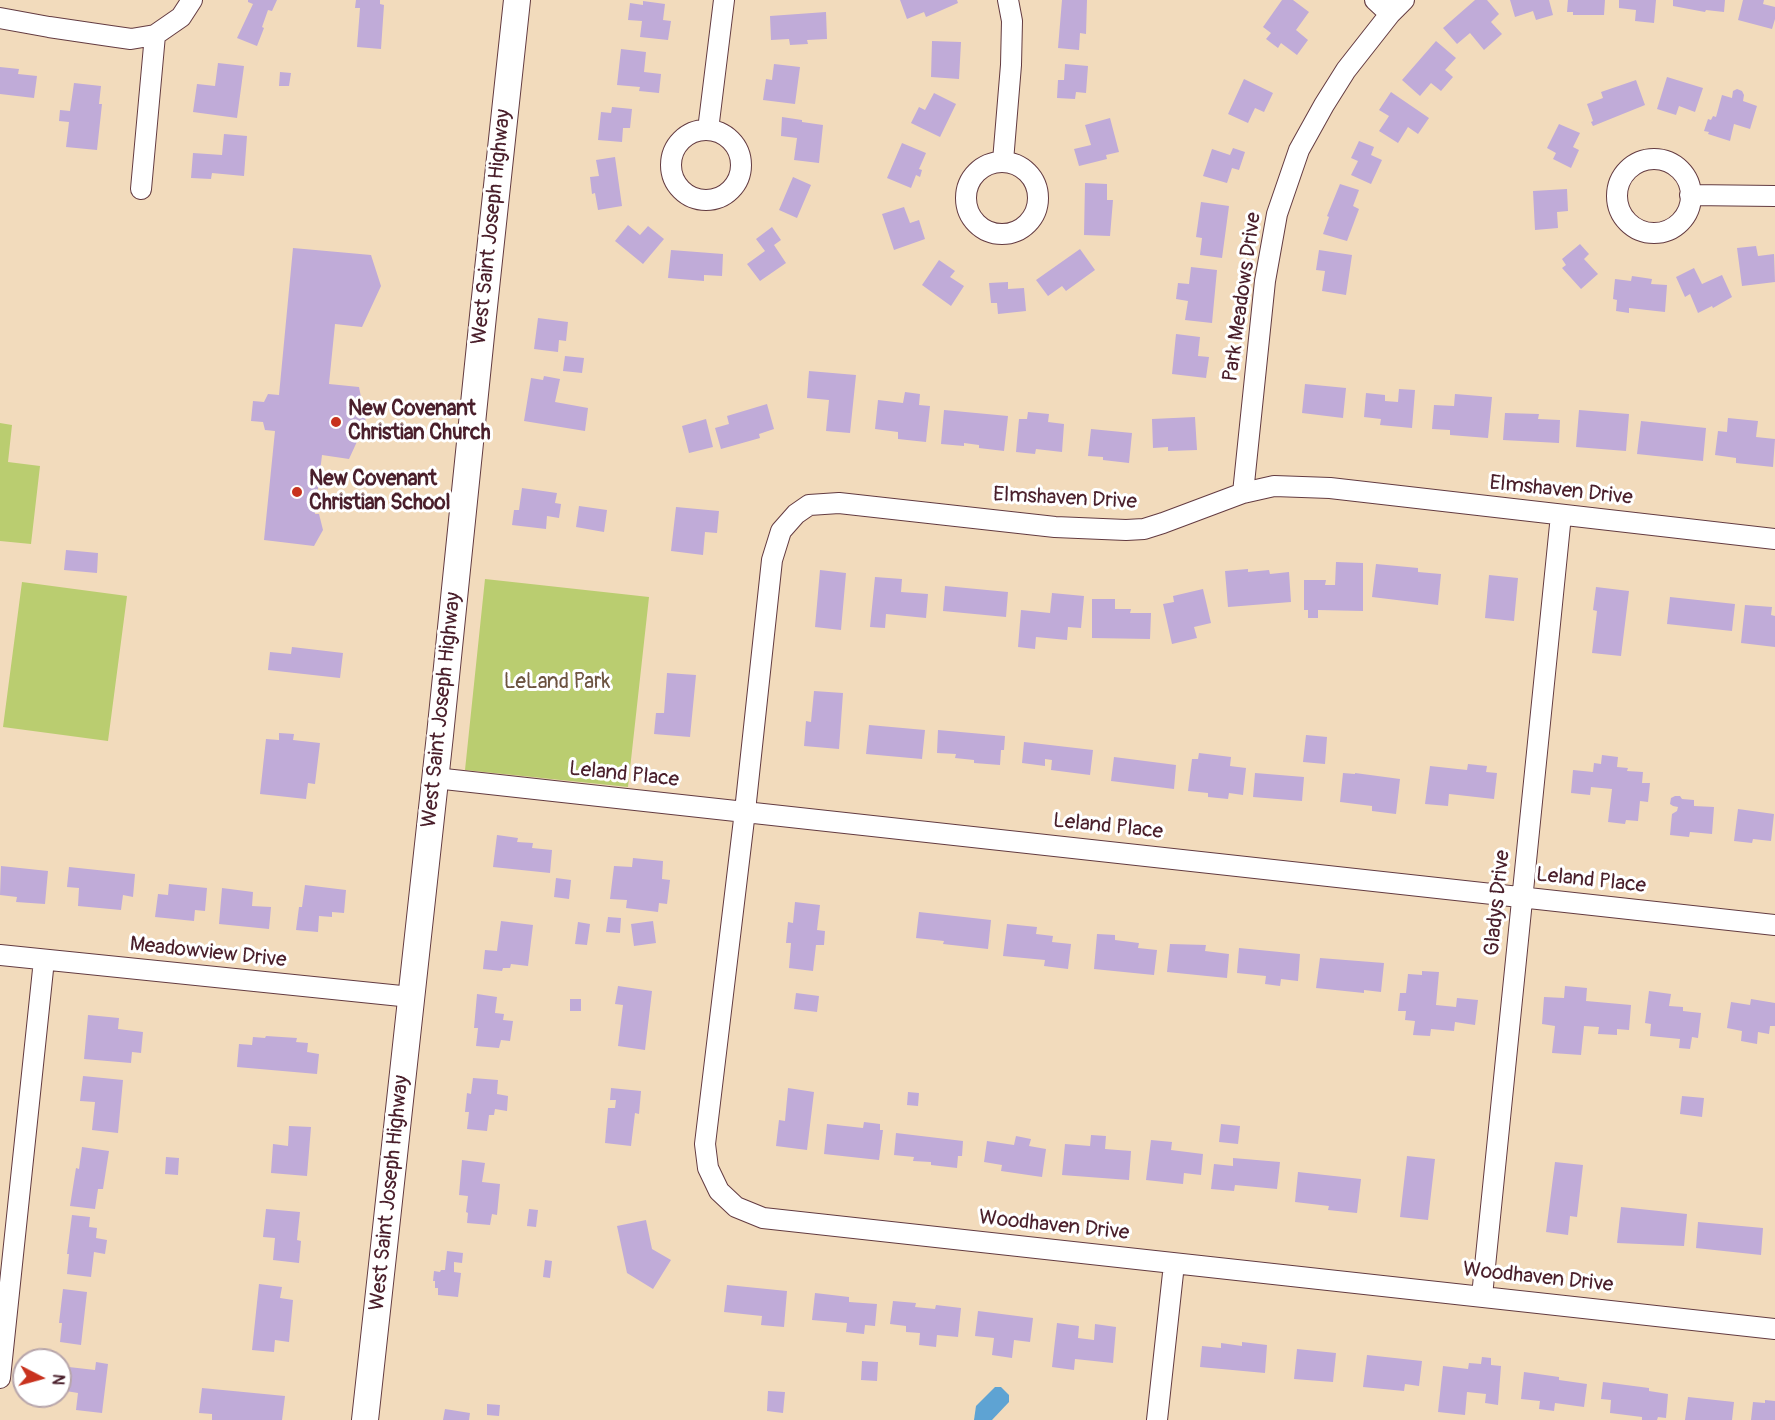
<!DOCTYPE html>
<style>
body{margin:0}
#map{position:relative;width:1775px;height:1420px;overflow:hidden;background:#f2dbbc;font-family:Pangolin,sans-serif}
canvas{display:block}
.north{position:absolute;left:12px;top:1348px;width:60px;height:60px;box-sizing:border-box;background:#fff;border:2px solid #b7a5aa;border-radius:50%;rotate:96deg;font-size:16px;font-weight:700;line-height:24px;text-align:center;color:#4a1f2b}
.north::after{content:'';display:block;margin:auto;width:21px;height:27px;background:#c8321e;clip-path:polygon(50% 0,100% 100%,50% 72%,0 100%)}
</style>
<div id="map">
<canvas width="1775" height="1420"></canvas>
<div class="north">N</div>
</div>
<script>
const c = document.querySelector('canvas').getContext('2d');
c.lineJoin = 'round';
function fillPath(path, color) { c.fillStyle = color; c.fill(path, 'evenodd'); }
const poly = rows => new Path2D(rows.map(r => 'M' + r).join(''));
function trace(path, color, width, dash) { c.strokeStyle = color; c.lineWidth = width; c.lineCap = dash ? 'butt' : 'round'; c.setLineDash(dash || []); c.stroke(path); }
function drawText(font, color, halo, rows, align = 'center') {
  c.font = font + ' Pangolin,sans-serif'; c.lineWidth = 6; c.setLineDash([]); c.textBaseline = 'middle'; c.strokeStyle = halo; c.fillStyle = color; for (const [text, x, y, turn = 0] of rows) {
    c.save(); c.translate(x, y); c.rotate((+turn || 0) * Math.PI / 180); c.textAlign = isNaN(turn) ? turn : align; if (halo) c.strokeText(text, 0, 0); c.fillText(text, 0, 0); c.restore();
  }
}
fillPath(poly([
 [0,423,12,425,8,462,40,466,31,544,0,541],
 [485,579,649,597,628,787,465,770],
 [22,582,127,596,108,741,3,727]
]), '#bacd70');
fillPath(poly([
 [995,1387,1001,1387,1009,1395,1009,1402,992,1420,974,1420,976,1406]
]), '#5ea3d3');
fillPath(poly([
 [248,0,277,0,272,11,268,10,262,27,264,28,257,46,237,38,253,4,248,2],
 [356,0,380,0,380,4,384,5,381,49,357,47,360,8,355,8],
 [900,0,957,0,958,3,926,17,924,12,907,19],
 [1062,0,1087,0,1086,34,1080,33,1079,50,1058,48],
 [1282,0,1293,0,1309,12,1296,30,1308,40,1297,55,1281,43,1278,48,1266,39,1271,33,1263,27],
 [1475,0,1487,0,1499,14,1491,22,1502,34,1484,50,1470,33,1457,44,1443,28],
 [1510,0,1549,0,1553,15,1536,20,1533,11,1515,17],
 [1568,0,1605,0,1604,15,1573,15,1573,12,1567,12],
 [1619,0,1656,0,1654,23,1635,21,1636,10,1619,8],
 [1673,0,1725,0,1724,12,1706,10,1705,12,1673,6],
 [1743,0,1764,0,1763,4,1775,7,1775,19,1772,29,1738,20],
 [643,1,665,4,663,20,671,21,668,40,640,37,642,21,628,20,630,3,643,5],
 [826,12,827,39,807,40,808,44,790,45,789,39,771,40,770,16],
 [932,41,961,42,959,79,931,77],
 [1436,41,1456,58,1445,70,1453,77,1441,91,1431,83,1420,96,1402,80],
 [621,49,646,52,644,72,661,74,659,93,639,91,640,87,617,85],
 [218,63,244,66,237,118,193,112,197,84,215,86],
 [774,64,800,67,795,104,763,100,766,79,772,80],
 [1065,64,1088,66,1086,93,1076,92,1075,99,1057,98,1058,80,1064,80],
 [0,67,19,69,18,74,37,76,34,98,0,94],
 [280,72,291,73,289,86,279,86],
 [1667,77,1703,88,1695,112,1679,106,1676,115,1657,109],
 [1244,79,1273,93,1264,112,1255,108,1248,123,1228,114],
 [1636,80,1645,105,1593,126,1591,122,1593,121,1587,104,1603,98,1601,92],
 [74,83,101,86,99,104,102,104,97,150,66,147,69,122,59,121,60,110,70,111],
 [1737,89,1742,91,1744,95,1743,101,1757,106,1750,129,1734,124,1730,141,1708,134,1709,132,1704,131,1708,119,1711,120,1713,116,1716,117,1722,95,1732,98,1733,91],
 [1391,92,1429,118,1418,134,1408,127,1398,143,1379,131,1389,116,1379,110],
 [934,93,956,104,940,137,911,123,919,107,925,110],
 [612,107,632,109,630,128,623,128,622,142,598,140,601,112,611,113],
 [782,117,802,120,802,122,823,125,819,163,794,160,797,138,781,136],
 [1110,118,1119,152,1106,155,1107,159,1079,166,1074,149,1091,145,1085,125],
 [1559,124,1580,133,1573,147,1579,150,1571,168,1553,159,1556,153,1547,148],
 [224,134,247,136,244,176,212,173,211,179,191,178,193,153,222,155],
 [1359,141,1374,147,1371,155,1382,160,1371,184,1351,175,1358,161,1351,158],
 [902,143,926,153,919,169,922,170,920,177,916,175,911,188,887,178],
 [1233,148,1245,152,1239,170,1232,168,1227,183,1203,176,1212,149,1230,155],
 [615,157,622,206,598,210,595,193,592,194,590,177,599,176,596,160],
 [793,177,811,185,797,218,779,210],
 [1085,183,1107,184,1107,200,1113,200,1110,236,1084,235],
 [1340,184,1359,190,1353,206,1359,209,1347,241,1323,234,1329,217,1327,216],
 [1567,189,1568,211,1557,212,1558,228,1535,230,1533,191],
 [1201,202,1229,206,1222,258,1200,255,1202,238,1196,237],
 [904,207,910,223,919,220,925,239,894,250,882,214],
 [628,225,640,235,648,226,664,239,643,264,615,241],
 [772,227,781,240,774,245,786,263,760,281,747,264,765,251,756,239],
 [1580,244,1589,254,1584,259,1598,274,1581,289,1562,268,1566,265,1562,259],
 [1756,246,1758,256,1774,254,1775,282,1742,286,1737,248],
 [293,248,371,255,381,286,362,327,335,324,329,384,359,387,366,422,349,459,322,455,315,514,319,514,323,530,314,546,264,540,275,431,265,430,263,422,251,421,253,401,264,402,268,394,279,395],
 [1080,249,1095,270,1066,291,1062,286,1048,296,1036,280],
 [671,250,723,254,722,276,704,275,704,281,668,278],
 [1319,250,1352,255,1346,295,1322,291,1325,271,1316,270],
 [939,260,955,271,950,277,964,286,951,306,922,285],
 [1191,267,1217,270,1212,323,1185,320,1188,301,1176,299,1178,283,1189,284],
 [1694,268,1702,284,1722,275,1732,297,1713,308,1712,306,1698,313,1690,294,1685,297,1676,277],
 [1632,276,1652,279,1651,284,1667,285,1665,312,1629,308,1629,313,1616,311,1617,300,1613,299,1615,279,1631,281],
 [1008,282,1008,289,1024,288,1026,311,998,314,997,303,991,303,989,283],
 [538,318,568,322,566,341,559,340,558,352,534,349],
 [1176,334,1200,337,1198,356,1209,357,1206,378,1172,374],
 [565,356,584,358,582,373,563,371],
 [809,371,856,375,850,433,826,431,829,400,807,398],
 [544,376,560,379,555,402,588,408,585,431,524,421,531,378,543,380],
 [1305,384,1346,388,1343,418,1302,413],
 [1399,389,1415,390,1412,428,1380,425,1381,419,1364,417,1366,393,1385,395,1385,401,1398,402],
 [905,392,920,394,919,405,930,406,926,442,898,439,898,432,875,429,878,400,903,403],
 [1455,394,1492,397,1488,438,1450,435,1450,430,1432,429,1434,405,1454,406],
 [767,404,774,429,759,434,760,438,721,449,715,428,729,424,727,416],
 [944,410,1008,416,1004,451,979,448,979,445,964,443,964,446,941,444],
 [1579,410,1629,414,1626,451,1576,447],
 [1028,412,1049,414,1048,422,1064,424,1062,452,1036,449,1035,454,1016,452,1019,419,1027,419],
 [1505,413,1539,414,1538,419,1560,420,1559,443,1503,440],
 [1195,417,1197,450,1168,451,1168,447,1153,448,1152,419],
 [1728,418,1758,421,1756,437,1775,439,1773,467,1736,463,1736,458,1715,455,1718,431,1727,432],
 [706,419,713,447,689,453,682,426],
 [1641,421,1706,428,1703,461,1637,454],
 [1091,429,1132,433,1129,463,1103,460,1103,457,1088,456],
 [522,488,557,493,555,503,561,504,559,518,547,516,546,529,512,525,514,510,519,510],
 [579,506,607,510,604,532,576,527],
 [676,507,719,511,717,533,705,532,703,555,671,551],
 [66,550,98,553,97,573,64,570],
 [1336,562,1363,563,1363,611,1318,610,1318,618,1308,618,1308,610,1304,610,1304,580,1326,580,1325,585,1335,585],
 [1376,564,1418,568,1418,572,1441,574,1438,605,1372,597],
 [1248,569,1248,572,1269,570,1270,574,1289,572,1291,602,1228,607,1225,571],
 [820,570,846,573,841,630,815,627],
 [1489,575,1518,578,1514,621,1485,618],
 [875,577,902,579,901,592,928,594,926,618,886,614,885,628,870,627],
 [945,586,1008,592,1006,617,943,611],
 [1596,587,1629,591,1621,656,1592,653,1597,611,1593,610],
 [1203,589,1211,623,1194,627,1197,638,1172,644,1163,604,1174,602,1173,596],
 [1052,593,1084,596,1081,628,1068,627,1067,640,1036,637,1035,649,1018,647,1021,610,1050,613],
 [1670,597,1735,604,1732,631,1667,624],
 [1092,599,1115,599,1115,609,1131,609,1130,613,1151,613,1150,639,1092,638],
 [1745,605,1772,607,1771,615,1775,616,1775,647,1741,643],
 [292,647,343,653,340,678,268,670,270,652,291,654],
 [667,673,696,675,690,737,654,734,656,713,664,713],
 [814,691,843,693,839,749,804,746,806,721,811,722],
 [869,725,925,730,922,759,866,754],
 [938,730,1005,736,1004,750,1001,750,1000,765,974,763,974,760,955,758,956,754,937,753],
 [279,733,294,734,293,740,320,743,315,784,308,783,306,799,260,794,266,739,279,740],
 [1306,735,1327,737,1325,764,1303,762],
 [1024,742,1093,750,1090,775,1051,770,1052,760,1045,759,1045,766,1022,763],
 [1199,753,1231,757,1230,766,1246,768,1243,795,1229,793,1228,799,1208,797,1208,793,1188,791,1192,759,1198,759],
 [1602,755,1618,757,1617,767,1628,768,1627,771,1643,772,1642,783,1650,783,1648,802,1640,801,1638,821,1626,820,1625,824,1608,822,1612,789,1591,787,1590,795,1571,793,1573,770,1593,772,1594,763,1601,764],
 [1114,757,1176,765,1174,789,1111,781],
 [1468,764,1487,766,1486,772,1497,773,1494,799,1449,794,1448,806,1425,804,1430,766,1467,770],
 [1255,773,1304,777,1302,801,1253,797],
 [1343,773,1355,774,1355,773,1400,779,1396,814,1372,811,1372,806,1340,802],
 [1675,796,1680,796,1682,799,1694,800,1694,806,1714,807,1712,834,1690,832,1689,837,1670,835,1672,814,1677,811,1678,807,1673,806,1670,804,1671,798],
 [1738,809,1774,814,1771,841,1753,839,1752,843,1734,841],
 [497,835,518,838,517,842,533,843,532,848,552,850,550,873,493,867],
 [633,858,663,861,662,879,670,880,667,904,659,903,658,912,626,908,627,900,610,899,614,866,632,867],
 [1,866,48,871,45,904,16,902,17,897,0,895],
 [69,867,135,874,133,897,123,895,121,910,78,906,79,888,67,887],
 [556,878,571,880,569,899,554,897],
 [169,884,207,888,205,911,195,910,194,921,155,917,158,894,168,895],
 [305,885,346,890,344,913,332,912,332,917,319,916,318,932,296,930,299,907,302,907],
 [222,888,253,892,252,906,271,907,269,929,219,924],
 [795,902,820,905,817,930,825,931,824,945,816,945,813,971,789,968,791,943,786,943,788,922,793,923],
 [919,912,991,920,988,949,943,944,944,941,916,938],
 [608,917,621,918,620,933,606,932],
 [501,921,533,925,528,966,511,964,510,968,503,968,502,971,483,969,485,950,497,951],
 [653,921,656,943,634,946,631,924],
 [578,922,590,924,587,945,575,944],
 [1007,924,1037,927,1036,934,1053,936,1052,942,1071,944,1068,969,1044,966,1045,960,1003,956],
 [1097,934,1115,935,1115,940,1139,943,1138,948,1157,950,1154,975,1094,969],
 [1170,944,1206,945,1205,951,1229,954,1227,978,1167,972],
 [1239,948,1300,954,1298,981,1281,979,1280,986,1265,984,1266,976,1237,973],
 [1320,958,1384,963,1381,992,1364,990,1364,993,1316,988],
 [1422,971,1439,972,1436,1005,1456,1007,1457,998,1478,1000,1475,1025,1455,1022,1454,1031,1431,1029,1430,1036,1413,1035,1415,1021,1405,1020,1406,1011,1398,1011,1400,993,1406,993,1408,974,1422,975],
 [618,986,652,991,645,1050,618,1046,623,1005,615,1004],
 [1565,986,1587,988,1586,1001,1631,1005,1629,1030,1617,1029,1617,1035,1598,1034,1599,1027,1584,1026,1581,1055,1552,1053,1555,1026,1542,1024,1544,997,1564,998],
 [1649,991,1671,994,1669,1006,1683,1007,1683,1011,1701,1013,1698,1038,1692,1037,1690,1049,1679,1048,1680,1039,1650,1036,1651,1024,1645,1023],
 [796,993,819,996,817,1012,794,1009],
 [477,994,497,997,495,1013,504,1014,503,1020,513,1021,510,1041,501,1040,499,1048,476,1046,478,1028,474,1028],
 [570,999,581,999,581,1011,570,1011],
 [1751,999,1775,1003,1775,1026,1770,1026,1769,1034,1758,1032,1757,1044,1741,1041,1742,1031,1727,1028,1731,1002,1750,1005],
 [88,1015,119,1018,118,1029,143,1032,141,1053,132,1052,131,1063,84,1059],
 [266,1036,297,1038,296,1042,308,1043,307,1052,319,1054,317,1074,237,1067,239,1044,252,1045,253,1037,265,1038],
 [83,1076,123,1080,118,1133,92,1130,95,1102,80,1101],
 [473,1078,498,1080,497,1094,508,1096,507,1111,495,1109,494,1115,489,1115,487,1131,467,1129,469,1112,465,1112,467,1093,471,1094],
 [611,1088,641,1091,639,1114,635,1113,631,1146,605,1143,608,1108,615,1108,616,1100,610,1100],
 [788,1088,814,1092,807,1150,776,1146,779,1120,785,1121],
 [908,1092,919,1093,918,1106,907,1105],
 [1682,1096,1704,1098,1702,1117,1680,1114],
 [864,1122,880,1124,880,1130,883,1130,879,1160,824,1154,827,1124,863,1128],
 [1221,1124,1240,1126,1238,1144,1219,1142],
 [289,1126,311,1127,307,1176,271,1173,273,1144,288,1146],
 [896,1133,963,1141,962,1156,958,1156,957,1168,931,1165,931,1162,913,1161,914,1157,894,1155],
 [1091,1135,1106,1136,1105,1149,1131,1151,1129,1180,1062,1175,1065,1144,1090,1146],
 [1016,1136,1031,1139,1029,1146,1046,1149,1042,1177,1001,1171,1002,1165,984,1162,987,1141,1014,1145],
 [1151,1140,1172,1142,1171,1150,1203,1154,1201,1175,1184,1173,1183,1184,1146,1180],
 [82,1147,109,1151,103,1189,98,1189,95,1209,70,1206,76,1168,79,1169],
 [1407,1156,1435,1159,1428,1220,1400,1217],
 [166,1157,179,1158,178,1175,165,1174],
 [1233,1158,1280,1162,1277,1189,1235,1185,1234,1191,1211,1189,1214,1164,1233,1166],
 [462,1160,485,1163,482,1182,500,1184,497,1215,492,1214,490,1225,467,1223,468,1213,466,1212,468,1196,459,1195],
 [1555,1162,1583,1165,1577,1217,1570,1216,1568,1235,1546,1232],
 [1298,1172,1361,1179,1357,1213,1328,1210,1329,1206,1295,1202],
 [1621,1207,1687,1214,1684,1246,1617,1243],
 [266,1209,300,1212,297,1240,301,1241,299,1263,273,1260,275,1238,263,1237],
 [529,1209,538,1210,536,1227,527,1226],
 [72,1215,90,1217,89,1227,97,1228,96,1238,107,1240,105,1254,94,1252,91,1277,67,1274,69,1254,67,1254],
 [646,1220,652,1249,671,1260,653,1289,627,1273,617,1226],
 [1698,1222,1763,1228,1761,1255,1696,1248],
 [447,1251,463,1253,462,1263,454,1262,454,1272,461,1273,458,1297,438,1295,438,1288,435,1288,435,1281,433,1281,434,1271,440,1272,441,1270,445,1270],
 [545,1260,552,1261,550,1278,543,1277],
 [259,1284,282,1287,280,1298,293,1300,289,1342,275,1340,274,1352,252,1350],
 [727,1285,787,1291,784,1327,761,1325,762,1316,724,1312],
 [63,1289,87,1292,81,1345,60,1342,62,1323,59,1323],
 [815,1293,849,1297,849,1302,877,1304,875,1326,865,1325,864,1334,846,1332,847,1323,812,1320],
 [893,1301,916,1303,915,1307,935,1309,936,1305,961,1308,958,1337,937,1335,936,1347,919,1345,920,1333,906,1332,906,1326,890,1324],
 [978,1311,1033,1318,1030,1342,1014,1340,1012,1358,992,1355,994,1338,975,1336],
 [1057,1323,1079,1326,1078,1338,1094,1340,1095,1324,1116,1327,1113,1363,1075,1359,1074,1370,1052,1367],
 [1242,1342,1267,1345,1265,1373,1200,1367,1202,1346,1221,1348,1221,1343,1242,1346],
 [1297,1349,1336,1353,1333,1382,1294,1379],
 [1367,1355,1422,1361,1419,1386,1405,1384,1404,1391,1363,1387],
 [1482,1357,1491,1358,1491,1365,1501,1366,1498,1405,1485,1403,1486,1394,1467,1392,1465,1415,1438,1412,1443,1366,1468,1369,1469,1363,1481,1364],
 [862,1361,878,1362,877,1381,861,1380],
 [96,1362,108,1364,102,1413,76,1410,78,1393,60,1390,60,1366,95,1370],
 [1524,1372,1559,1377,1559,1380,1587,1384,1584,1407,1555,1403,1554,1411,1539,1409,1540,1401,1521,1399],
 [1603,1382,1649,1388,1649,1391,1668,1394,1666,1418,1658,1417,1657,1420,1642,1420,1642,1417,1610,1413,1611,1400,1601,1399],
 [202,1388,285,1396,282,1420,212,1420,212,1414,199,1413],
 [768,1391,785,1392,783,1413,767,1411],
 [1688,1397,1734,1402,1732,1420,1685,1420],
 [1765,1400,1775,1401,1775,1420,1751,1420,1753,1402,1765,1403],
 [487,1404,500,1405,499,1416,487,1415],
 [445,1409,470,1413,469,1420,443,1420]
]), '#c0abd8');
const minor = poly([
 [1375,0,1390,14],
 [0,18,49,27,110,36,131,39,155,35],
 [708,130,724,0],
 '671 165a35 35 0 1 1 70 0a35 35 0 1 1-70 0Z',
 '1617 196a37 37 0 1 1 74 0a37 37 0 1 1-74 0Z',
 [1003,161,1011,65,1012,21,1008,0],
 '966 198a36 36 0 1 1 72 0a36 36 0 1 1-72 0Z',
 [141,189,155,35,181,17,192,0],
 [1690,195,1775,196],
 [1243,493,1265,281,1277,214,1299,150,1324,105,1346,70,1390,14,1404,0],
 [1775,539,1330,488,1274,486,1243,493,1163,523,1144,529,1126,530,1055,527,839,503,809,505,796,514,781,531,772,560,745,811,705,1144,708,1168,719,1191,736,1207,763,1218,1775,1329],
 [435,778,1775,925],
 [0,955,411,997],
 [1482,1296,1561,515],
 [0,1378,44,960],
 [1157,1420,1174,1264]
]);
const tertiary = poly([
 [365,1420,440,735,483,316,517,0]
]);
trace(minor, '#633b41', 22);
trace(tertiary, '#633b41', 28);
trace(minor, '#fff', 20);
trace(tertiary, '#fff', 26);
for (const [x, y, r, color] of [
 [336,422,6,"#c8321e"],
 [297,492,6,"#c8321e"]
]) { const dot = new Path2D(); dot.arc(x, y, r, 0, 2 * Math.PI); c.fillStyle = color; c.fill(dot); trace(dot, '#fff', 2); }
drawText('21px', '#4a1f2b', '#fff', [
 ["West Saint Joseph Highway",492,227,-84],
 ["Park Meadows Drive",1243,297,-82],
 ["Elmshaven Drive",1561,491,6],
 ["Elmshaven Drive",1065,499,3],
 ["West Saint Joseph Highway",442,710,-84],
 ["Leland Place",624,775,6],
 ["Leland Place",1108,827,6],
 ["Leland Place",1591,881,6],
 ["Gladys Drive",1498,903,-84],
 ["Meadowview Drive",208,953,6],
 ["West Saint Joseph Highway",390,1193,-84],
 ["Woodhaven Drive",1054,1226,6],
 ["Woodhaven Drive",1538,1278,6]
]);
drawText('bold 21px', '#4a1f2b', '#fff', [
 ["New Covenant",348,410],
 ["Christian Church",348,434],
 ["New Covenant",309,480],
 ["Christian School",309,504]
], 'left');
drawText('21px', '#6c5340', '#fff', [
 ["LeLand Park",557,683]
]);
</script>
